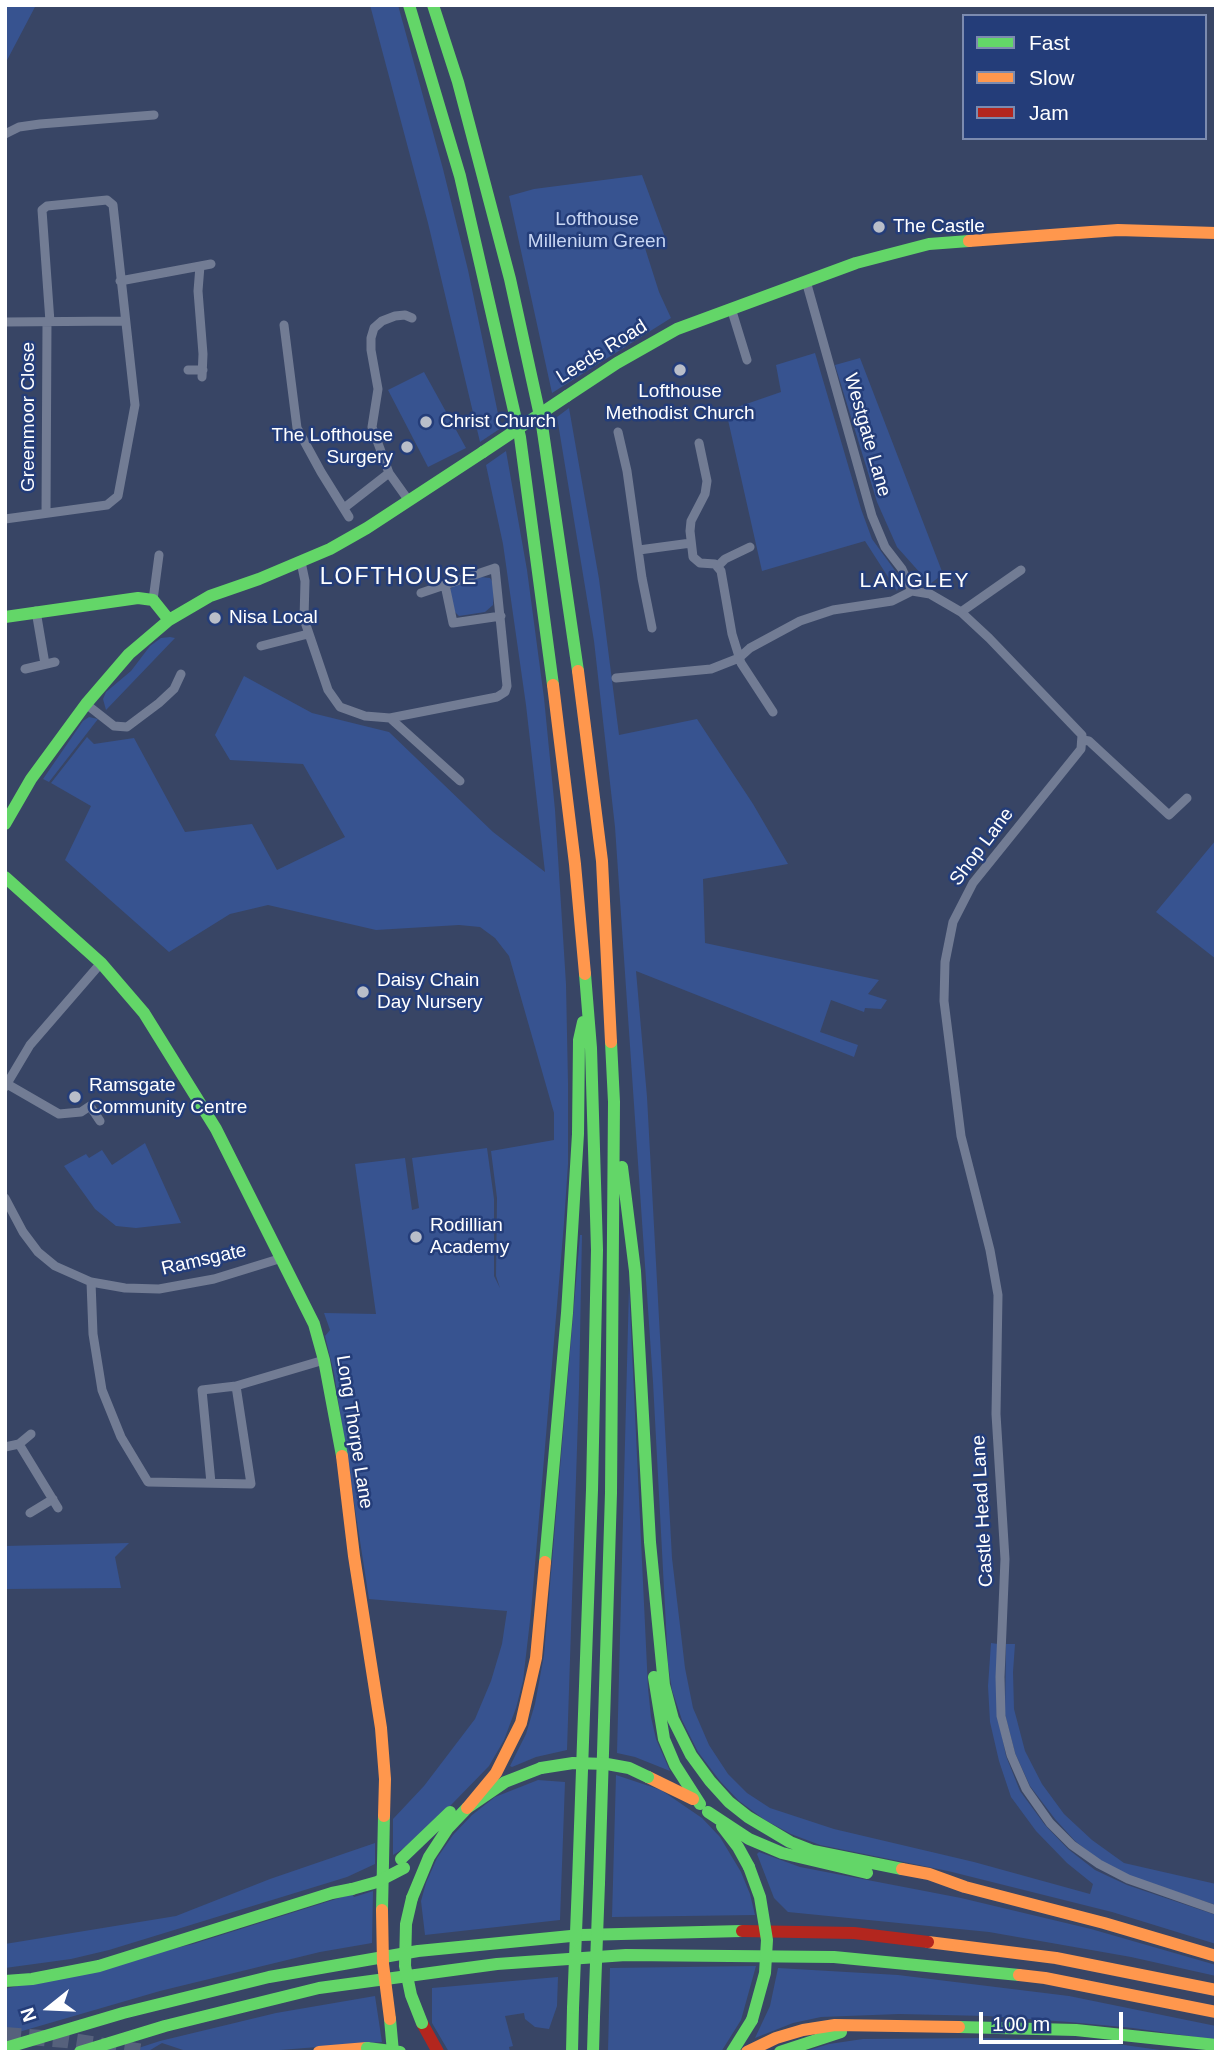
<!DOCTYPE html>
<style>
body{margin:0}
#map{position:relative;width:1221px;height:2057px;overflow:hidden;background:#384565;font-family:Helvetica,sans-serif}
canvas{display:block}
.frame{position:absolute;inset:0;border:7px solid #fff;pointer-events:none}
.legend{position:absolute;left:962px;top:14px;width:245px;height:126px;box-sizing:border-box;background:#243d79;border:2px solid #7c8baf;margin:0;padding:9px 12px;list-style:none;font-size:21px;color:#fff}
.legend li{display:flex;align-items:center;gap:14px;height:35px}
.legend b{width:35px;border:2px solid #7c8baf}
.north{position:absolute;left:14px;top:1973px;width:70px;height:70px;-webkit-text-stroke:5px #243d79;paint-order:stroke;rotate:252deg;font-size:19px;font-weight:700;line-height:28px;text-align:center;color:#fff}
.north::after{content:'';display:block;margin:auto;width:24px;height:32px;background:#fff;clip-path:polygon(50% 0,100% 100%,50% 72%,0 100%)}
.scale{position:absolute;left:979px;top:2012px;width:144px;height:32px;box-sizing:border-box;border:4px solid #fff;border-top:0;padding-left:9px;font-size:21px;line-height:24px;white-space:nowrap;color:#fff;-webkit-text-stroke:5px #243d79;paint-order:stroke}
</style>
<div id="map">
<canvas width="1221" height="2057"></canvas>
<div class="frame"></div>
<ul class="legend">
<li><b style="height:9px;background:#63d668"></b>Fast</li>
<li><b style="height:9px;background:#ff974d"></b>Slow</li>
<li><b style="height:9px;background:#b3261e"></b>Jam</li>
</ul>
<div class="north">N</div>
<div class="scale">100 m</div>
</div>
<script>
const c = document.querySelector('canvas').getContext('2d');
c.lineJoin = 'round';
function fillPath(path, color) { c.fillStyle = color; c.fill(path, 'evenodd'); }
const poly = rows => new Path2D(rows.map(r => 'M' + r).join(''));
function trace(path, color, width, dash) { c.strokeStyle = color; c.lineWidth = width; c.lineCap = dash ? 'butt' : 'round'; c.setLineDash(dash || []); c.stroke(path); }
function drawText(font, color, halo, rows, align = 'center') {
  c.font = font + ' Helvetica,sans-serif'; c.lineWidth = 5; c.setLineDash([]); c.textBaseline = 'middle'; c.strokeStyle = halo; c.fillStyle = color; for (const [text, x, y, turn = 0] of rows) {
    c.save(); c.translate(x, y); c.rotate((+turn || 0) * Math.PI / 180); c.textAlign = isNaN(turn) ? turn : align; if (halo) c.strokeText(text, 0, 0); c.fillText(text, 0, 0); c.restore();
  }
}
fillPath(poly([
 [5,5,36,5,5,64],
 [370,5,398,5,443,169,468,270,501,428,480,442,428,223],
 [642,175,666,240,645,248,659,292,671,318,552,393,509,196,534,189],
 [815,353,861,509,872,539,899,576,900,584,897,591,865,541,762,571,726,411,781,392,776,365],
 [860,358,943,574,930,584,897,547,877,502,835,365],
 [424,372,466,448,428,467,388,390],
 [569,408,599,579,619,735,697,719,753,804,788,864,703,879,705,943,879,980,868,994,887,1000,881,1009,865,1008,864,1012,831,1000,820,1032,858,1045,854,1057,636,971,647,1097,672,1558,685,1668,693,1708,709,1745,728,1774,747,1793,770,1808,834,1829,974,1862,1090,1894,1093,1884,1067,1863,1036,1831,1011,1797,999,1761,990,1722,988,1686,991,1643,998,1644,998,1716,1006,1756,1020,1791,1045,1825,1068,1849,1095,1870,1127,1885,1216,1915,1216,1944,1112,1912,948,1871,820,1845,791,1834,765,1820,739,1801,720,1781,698,1752,682,1720,672,1690,668,1664,653,1382,615,827,594,641,557,417],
 [506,451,527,570,544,698,555,810,566,984,568,1083,568,1164,564,1223,531,1612,523,1681,516,1708,504,1740,489,1766,415,1842,393,1855,393,1819,424,1786,475,1719,491,1681,502,1644,507,1611,369,1599,334,1373,325,1336,330,1330,324,1313,376,1314,355,1164,405,1158,412,1210,419,1208,412,1158,487,1148,494,1199,494,1276,500,1288,496,1276,497,1198,491,1151,554,1140,554,1113,509,956,495,938,480,927,459,925,376,930,268,905,230,914,169,952,65,860,91,806,51,783,87,737,94,744,134,738,185,832,252,824,277,870,345,837,303,764,230,760,215,735,244,676,312,713,389,732,493,832,545,872,526,705,503,544,486,465],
 [480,577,490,578,494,584,493,605,485,612,459,616,454,611,450,589,454,586],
 [170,637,175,638,106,710,103,699,106,692,131,671,150,646,161,638],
 [89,717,98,719,49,782,43,779,83,721],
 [1216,840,1216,959,1156,912],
 [145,1143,181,1223,136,1228,116,1226,95,1209,64,1166,86,1154,89,1158,102,1150,112,1165],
 [580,1235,582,1235,579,1388,567,1750,536,1757,512,1767,510,1766,526,1734,535,1704,544,1655],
 [629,1287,648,1688,651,1717,656,1739,670,1771,635,1757,617,1753],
 [129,1543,115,1557,121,1588,5,1589,5,1546],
 [1006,1644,1015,1644,1013,1672,1014,1709,1025,1751,1042,1784,1064,1814,1092,1840,1124,1863,1216,1884,1216,1905,1131,1877,1100,1861,1075,1841,1055,1819,1030,1786,1015,1753,1005,1714],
 [616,1775,661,1790,702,1818,720,1837,741,1872,750,1894,755,1915,612,1917],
 [538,1780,565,1782,560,1920,425,1935,421,1901,426,1883,437,1858,453,1835,472,1815,495,1797],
 [375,1843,375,1864,347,1877,109,1950,71,1959,5,1968,5,1944,176,1916,270,1879],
 [759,1852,800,1867,961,1898,1091,1929,1216,1965,1216,1976,1131,1957,989,1932,788,1912,774,1898,757,1854],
 [373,1891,372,1943,320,1952,160,1991,5,2036,5,1989,193,1944,352,1894,354,1897],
 [756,1966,741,2020,721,2052,608,2052,610,1968],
 [778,1968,898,1975,1069,1996,1216,2026,1216,2040,1133,2028,1069,2022,987,2016,899,2014,821,2017,793,2023,755,2038,770,2006],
 [558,1977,557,2006,549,2029,535,2027,525,2019,524,2013,505,2016,513,2046,509,2047,510,2052,449,2052,432,2023,432,1988],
 [375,1996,382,2042,254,2052,189,2052,162,2043,147,2052,126,2052,160,2041,276,2013],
 [987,2038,1096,2041,1174,2052,803,2052,829,2044,863,2039]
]), '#375390');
trace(poly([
 [5,2035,66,2040,143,2052]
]), '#56617c', 16, [16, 8]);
trace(poly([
 [5,134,19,127,40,124,154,115],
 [200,266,198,291,203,354,202,377],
 [120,281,211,264],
 [806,281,872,516,885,547,902,569,912,591],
 [731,308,747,360],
 [5,322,125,321],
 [284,325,297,428,321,472,349,517],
 [188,370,203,370],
 [618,432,627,471,642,578,652,628],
 [699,443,707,481,705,494,691,521,690,531,693,557,700,563,715,564,721,571,732,634,741,663,773,712],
 [389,473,372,427,378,389,371,350,371,338,374,328,382,321,395,316,405,315,412,318],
 [344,508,389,473,409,501],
 [46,513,47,322],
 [5,519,107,505,118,496,135,405,113,205,107,200,47,206,42,210,50,322],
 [639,550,691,543],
 [301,562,305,581,304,619,328,690,340,707,365,716,390,718,497,697,505,692,507,686,495,568,421,593],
 [718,566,725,559,750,547],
 [445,585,453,623,501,616],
 [153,600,159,555],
 [36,611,45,664],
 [961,612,1021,570],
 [261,646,308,634],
 [25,669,55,662],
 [616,678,711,669,739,658,750,648,800,621,833,610,892,601,912,591,930,594,961,612,989,638,1082,735,1081,749,973,883,953,922,945,962,944,1001,961,1136,990,1250,998,1295,996,1414,1005,1559,1000,1677,1001,1716,1011,1755,1026,1789,1050,1823,1072,1845,1099,1864,1128,1879,1216,1910],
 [86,704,114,726,127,727,159,703,174,689,181,674],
 [390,718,460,781],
 [1083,740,1089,741,1169,815,1187,798],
 [7,1084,59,1114,81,1112,90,1106,100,1121],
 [5,1087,30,1045,101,963],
 [5,1198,23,1232,38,1252,55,1266,91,1282,125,1288,159,1289,214,1279,282,1258],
 [91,1282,93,1334,102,1390,121,1437,148,1482,251,1484,236,1386],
 [19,1444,58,1508],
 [5,1447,19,1444,31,1434],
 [211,1483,202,1390,236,1386,324,1360],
 [30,1513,53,1499]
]), '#727c94', 9);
trace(poly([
 [409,5,460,176,520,437,553,685],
 [433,5,458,82,510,279,542,425,578,671],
 [567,396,617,363,677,329,856,263,929,244,969,241],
 [5,617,138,598,153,600,169,620],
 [5,824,31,779,86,704,129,654,169,620,210,596,259,579,330,549,367,528,483,452],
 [5,877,101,963,144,1013,216,1129,314,1324,324,1360,342,1456],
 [622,1167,635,1271,650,1542,664,1685,673,1719,691,1755,710,1781,729,1802,748,1817,790,1842,813,1851,902,1869],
 [545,1562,567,1313,578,1134,579,1040,583,1022],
 [654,1677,664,1739,675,1765,700,1804],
 [708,1812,749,1839,782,1853,867,1873],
 [722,1826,738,1847,749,1867],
 [401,1859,450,1812],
 [578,1882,592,1490,597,1250,591,1048,585,974],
 [599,1883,611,1493,614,1102,611,1042],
 [412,1898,429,1857,448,1828,467,1808,505,1782,541,1768],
 [382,1910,384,1816],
 [5,1981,32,1979,99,1966,332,1893,352,1889],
 [390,2019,393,2052],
 [959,2027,1076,2030,1216,2045],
 [5,2048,123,2013,269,1977,418,1951,581,1935,742,1931],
 [80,2052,165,2026,319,1988,497,1964,626,1955,834,1957,1019,1975],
 [572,2052,573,2008],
 [593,2052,594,2017],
 [732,2052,752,2020],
 [780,2052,841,2032]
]), '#63d668', 12);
trace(poly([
 [969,241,1118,230,1216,233],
 [578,671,602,861,611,1042],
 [553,685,575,864,585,974],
 [342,1456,354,1556,381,1728,385,1779,384,1816],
 [648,1777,693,1799],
 [467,1808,496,1773,521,1723,536,1658,545,1562],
 [902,1869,929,1874,965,1887,1104,1923,1216,1956],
 [928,1942,1056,1958,1216,1990],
 [1019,1975,1045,1978,1216,2012],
 [319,2052,367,2048],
 [747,2052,776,2038,803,2030,835,2025,959,2027]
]), '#ff974d', 12);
trace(poly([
 [742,1931,854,1933,928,1942],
 [422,2023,438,2052]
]), '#b3261e', 12);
trace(poly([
 [483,452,567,396],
 [541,1768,573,1763,607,1764,629,1768,648,1777],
 [749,1867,760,1897,767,1940,765,1973,752,2020],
 [352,1889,377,1882,404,1868],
 [412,1898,406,1924,405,1966,411,1995,422,2023],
 [573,2008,578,1882],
 [594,2017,599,1883],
 [367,2048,400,2052]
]), '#63d668', 12);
trace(poly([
 [382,1910,383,1964,390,2019]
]), '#ff974d', 12);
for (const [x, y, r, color] of [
 [879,227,7,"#b9bec9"],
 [680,370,7,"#b9bec9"],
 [426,422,7,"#b9bec9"],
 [407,447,7,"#b9bec9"],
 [215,618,7,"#b9bec9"],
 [363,992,7,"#b9bec9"],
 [75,1097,7,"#b9bec9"],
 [416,1237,7,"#b9bec9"]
]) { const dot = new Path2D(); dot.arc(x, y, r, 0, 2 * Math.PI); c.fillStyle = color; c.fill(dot); trace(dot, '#243d79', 2.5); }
drawText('19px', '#c8d6f3', '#243d79', [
 ["Lofthouse",597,220],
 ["Millenium Green",597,242]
]);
drawText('19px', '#fff', '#243d79', [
 ["The Castle",893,227],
 ["Lofthouse",680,392,"center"],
 ["Methodist Church",680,414,"center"],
 ["Christ Church",440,422],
 ["The Lofthouse",393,436,"right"],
 ["Surgery",393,458,"right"],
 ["Nisa Local",229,618],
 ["Daisy Chain",377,981],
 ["Day Nursery",377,1003],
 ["Ramsgate",89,1086],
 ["Community Centre",89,1108],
 ["Rodillian",430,1226],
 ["Academy",430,1248]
], 'left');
drawText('19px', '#fff', '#243d79', [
 ["Leeds Road",602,352,-32],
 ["Greenmoor Close",29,417,-90],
 ["Westgate Lane",867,435,74],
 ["Shop Lane",982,847,-53],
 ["Ramsgate",204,1260,-13],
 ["Long Thorpe Lane",354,1432,81],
 ["Castle Head Lane",983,1511,-93]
]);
c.letterSpacing = '2px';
drawText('21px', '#fff', '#243d79', [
 ["LANGLEY",915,581]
]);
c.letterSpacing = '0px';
c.letterSpacing = '2px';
drawText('23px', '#fff', '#243d79', [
 ["LOFTHOUSE",399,578]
]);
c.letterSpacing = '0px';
</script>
